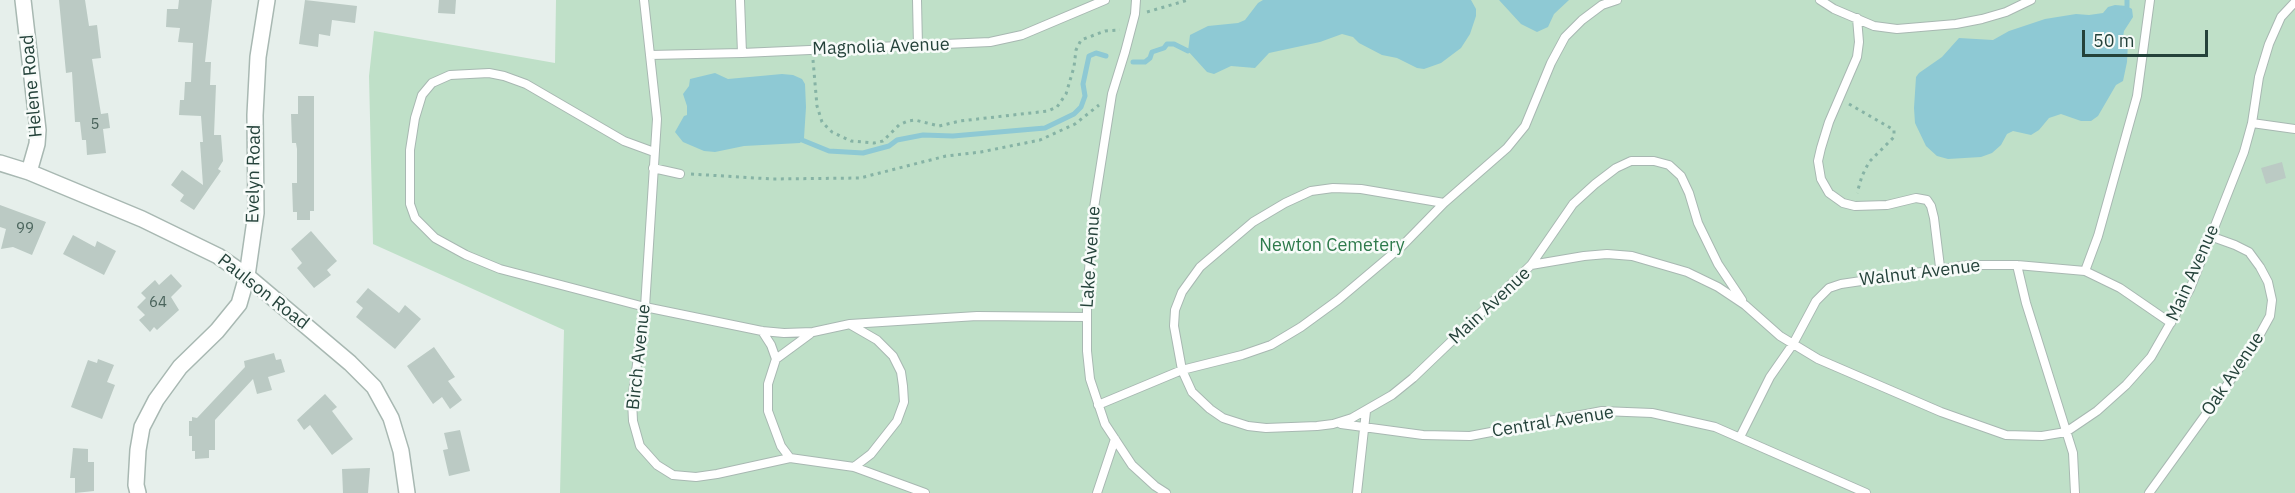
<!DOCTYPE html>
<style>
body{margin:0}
#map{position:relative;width:2295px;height:493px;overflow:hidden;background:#e6efeb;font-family:"IBM Plex Sans",sans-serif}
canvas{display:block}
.scale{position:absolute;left:2082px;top:30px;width:126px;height:27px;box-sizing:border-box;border:3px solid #24423a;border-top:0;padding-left:8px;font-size:18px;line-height:21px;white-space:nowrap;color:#24423a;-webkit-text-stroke:4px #f7fbf9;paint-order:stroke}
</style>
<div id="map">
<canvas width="2295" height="493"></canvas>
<div class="scale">50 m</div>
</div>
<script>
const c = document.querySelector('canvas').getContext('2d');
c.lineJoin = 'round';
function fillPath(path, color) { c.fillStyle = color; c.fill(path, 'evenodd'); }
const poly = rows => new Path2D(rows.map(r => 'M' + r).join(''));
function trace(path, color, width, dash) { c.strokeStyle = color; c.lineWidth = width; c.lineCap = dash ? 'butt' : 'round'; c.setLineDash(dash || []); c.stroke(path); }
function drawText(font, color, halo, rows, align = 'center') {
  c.font = font + ' "IBM Plex Sans",sans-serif'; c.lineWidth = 5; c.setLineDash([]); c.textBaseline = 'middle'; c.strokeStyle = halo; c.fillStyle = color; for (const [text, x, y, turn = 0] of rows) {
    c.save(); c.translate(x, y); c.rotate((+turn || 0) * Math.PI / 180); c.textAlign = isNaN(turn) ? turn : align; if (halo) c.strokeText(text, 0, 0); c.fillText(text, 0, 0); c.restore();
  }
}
fillPath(poly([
 [556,0,2295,0,2295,493,560,493,564,330,373,244,369,76,374,31,555,63]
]), '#bfe0c8');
fillPath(poly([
 [1263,0,1471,0,1476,9,1476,16,1470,34,1461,48,1441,63,1424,69,1417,68,1397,58,1382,55,1359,43,1353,37,1342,34,1320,42,1269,53,1255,68,1231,66,1214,74,1207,72,1188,51,1190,35,1208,26,1238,23,1245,20,1258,3],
 [1499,0,1569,0,1554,14,1548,27,1537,32,1521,24],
 [2115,5,2127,6,2132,9,2133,17,2124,31,2123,37,2128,42,2127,62,2123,81,2116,85,2098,116,2091,121,2081,121,2061,114,2049,118,2039,130,2031,135,2013,131,2007,134,2001,145,1992,153,1981,157,1948,159,1937,156,1926,146,1915,123,1914,108,1916,77,1919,73,1942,57,1959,38,1993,40,2009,31,2045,19,2076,14,2089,15,2103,13,2108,7],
 [715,73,728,79,782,74,793,75,802,79,805,84,806,107,804,138,800,143,744,146,715,152,704,151,683,142,675,132,684,116,687,115,687,106,683,94,689,86,690,79]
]), '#8ec9d4');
trace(poly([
 [2127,6,2127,0],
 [1133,62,1145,62,1150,58,1152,52,1164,48,1167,44,1174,44,1188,51],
 [802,140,829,151,863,153,889,146,897,140,923,135,953,136,1045,128,1074,114,1081,107,1085,96,1083,84,1089,56,1096,53,1106,56]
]), '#8ec9d4', 5);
fillPath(poly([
 [59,0,85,0,89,26,97,25,101,58,92,59,101,114,108,113,110,128,103,129,106,153,87,155,86,140,82,140,80,122,75,122,72,72,66,73],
 [179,0,212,0,205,62,211,62,210,85,216,85,214,135,221,135,223,161,218,169,221,171,194,210,180,201,184,195,171,185,182,170,203,185,200,142,203,142,201,116,179,115,180,100,184,100,185,82,191,82,193,43,178,42,180,28,166,27,167,9,178,9],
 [305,0,357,6,355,23,332,20,330,36,319,34,318,47,299,44],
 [439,0,456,0,455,14,438,13],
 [298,96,314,96,314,211,310,211,310,220,297,220,297,212,293,212,292,183,297,183,297,149,296,143,292,143,291,114,298,114],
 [2282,162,2286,178,2266,184,2261,168],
 [0,205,46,222,32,255,13,247,1,249,6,229,0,227],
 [311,231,337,261,327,270,331,275,314,288,297,268,302,263,291,249],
 [73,235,95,247,97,241,116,251,104,275,63,254],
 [171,274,182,286,171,297,179,310,157,330,154,327,150,332,139,320,145,315,137,307,146,298,141,293,155,280,159,285],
 [368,288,399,313,405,305,421,319,395,349,356,317,363,308,356,302],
 [434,347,455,377,448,381,462,400,450,409,442,397,433,404,407,366],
 [274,353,276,360,281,359,285,372,268,377,272,390,257,394,253,379,215,420,215,450,209,450,209,458,195,459,195,451,192,451,192,436,189,436,189,421,192,421,192,417,197,418,245,367,244,361],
 [98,359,114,365,107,382,115,385,102,419,71,407,88,360,97,363],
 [325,394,337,407,332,411,353,439,332,455,310,425,304,430,297,420],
 [460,430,470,471,449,476,443,450,448,449,444,433],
 [73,448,88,449,88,462,94,462,94,491,75,493,75,478,70,478],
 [370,468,368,493,343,493,342,469]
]), '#bbcac4');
const lane = poly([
 [644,0,657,119,645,307,632,400,633,421,640,446,657,465,673,475,696,477,717,474,790,458,854,467,925,493],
 [740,0,742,53],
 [917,0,918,46],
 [1136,0,1135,14,1125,52,1112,94,1094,208,1087,295,1087,351,1090,379,1105,424,1132,465,1155,486,1166,493],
 [1617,0,1602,5,1582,20,1565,37,1551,63,1525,126,1507,148,1444,203,1361,189,1333,188,1311,191,1285,203,1253,222,1200,267,1182,292,1175,310,1174,326,1182,370,1192,392,1210,409,1223,418,1248,426,1266,428,1317,426,1333,424,1352,418,1392,395,1413,378,1531,265,1584,256,1607,254,1632,256,1687,272,1718,287,1745,305,1780,336,1818,359,1941,412,2006,435,2042,436,2066,432,2097,411,2126,385,2151,357,2190,289,2244,152,2252,123,2259,77,2269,44,2281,17,2295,2],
 [1820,0,1834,9,1874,26,1897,29,1956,24,1982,19,2006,12,2031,0],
 [1857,18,1859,42,1857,57,1829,122,1821,148,1818,161,1821,179,1829,193,1843,203,1855,206,1887,205,1916,198,1927,200,1931,206,1934,218,1940,267],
 [650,55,742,53,990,42,1022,35,1105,0],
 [2252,123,2295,129],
 [654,152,624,141,526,84,504,76,489,73,450,75,432,83,422,95,415,118,410,150,410,204,415,218,435,238,466,255,500,269,645,307,762,331,784,333,813,332,850,324,977,316,1087,317],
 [653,168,680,174],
 [1531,265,1573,204,1595,184,1616,168,1631,161,1654,161,1669,165,1681,176,1689,193,1698,223,1718,264,1742,300],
 [2017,265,2026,303,2073,453,2075,493],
 [2085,271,2098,236,2137,96,2150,0],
 [851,325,877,340,893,356,901,372,903,386,904,402,897,421,871,454,854,467],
 [762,331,771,345,776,359],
 [1098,405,1182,370,1242,355,1271,345,1301,327,1338,300,1402,246,1444,203],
 [1341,424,1423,435,1470,436,1602,411,1652,413,1715,427,1866,493],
 [1740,437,1770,377,1793,344,1816,301,1829,288,1841,284,1969,265,2017,265,2085,271,2120,288,2171,323],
 [790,458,781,446,768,411,768,384,776,359,810,334],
 [1097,493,1115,439],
 [1357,493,1366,411],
 [2149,493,2248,356,2270,316,2272,300,2268,282,2260,267,2249,252,2235,245,2210,236]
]);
const street = poly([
 [23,0,38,130,37,144,29,172],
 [0,163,29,172,142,219,218,256,247,276,350,363,374,387,391,418,401,451,407,493],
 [138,493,136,485,138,450,142,427,156,400,180,367,217,331,239,304,247,276,256,213,255,115,258,57,267,0]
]);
trace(lane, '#a8b8b2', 10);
trace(street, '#a8b8b2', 18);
trace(poly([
 [1147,12,1188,0],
 [813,60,817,106,822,122,832,132,851,141,874,143,883,141,899,125,908,121,915,120,939,126,960,121,1048,111,1057,107,1066,94,1074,67,1076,50,1081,40,1105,31,1120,30],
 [1849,104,1894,130,1894,137,1869,162,1862,176,1857,193],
 [691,174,772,179,860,178,946,156,981,152,1040,140,1075,124,1099,105]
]), '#86b3a5', 3, [3, 4.5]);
trace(lane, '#fff', 8);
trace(street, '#fff', 15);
drawText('15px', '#4a645c', null, [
 ["5",95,125],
 ["99",25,229],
 ["64",158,303]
]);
drawText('18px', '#24423a', '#f7fbf9', [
 ["Magnolia Avenue",881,47,-2],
 ["Helene Road",32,86,-95],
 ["Evelyn Road",254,174,-89],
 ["Lake Avenue",1091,257,-86],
 ["Walnut Avenue",1920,273,-7],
 ["Main Avenue",2193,273,-66],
 ["Paulson Road",263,292,38],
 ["Main Avenue",1490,306,-43],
 ["Birch Avenue",639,357,-84],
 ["Oak Avenue",2233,374,-56],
 ["Central Avenue",1553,422,-9]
]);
drawText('18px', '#2d7a4b', '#f7fbf9', [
 ["Newton Cemetery",1332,246]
]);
</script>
